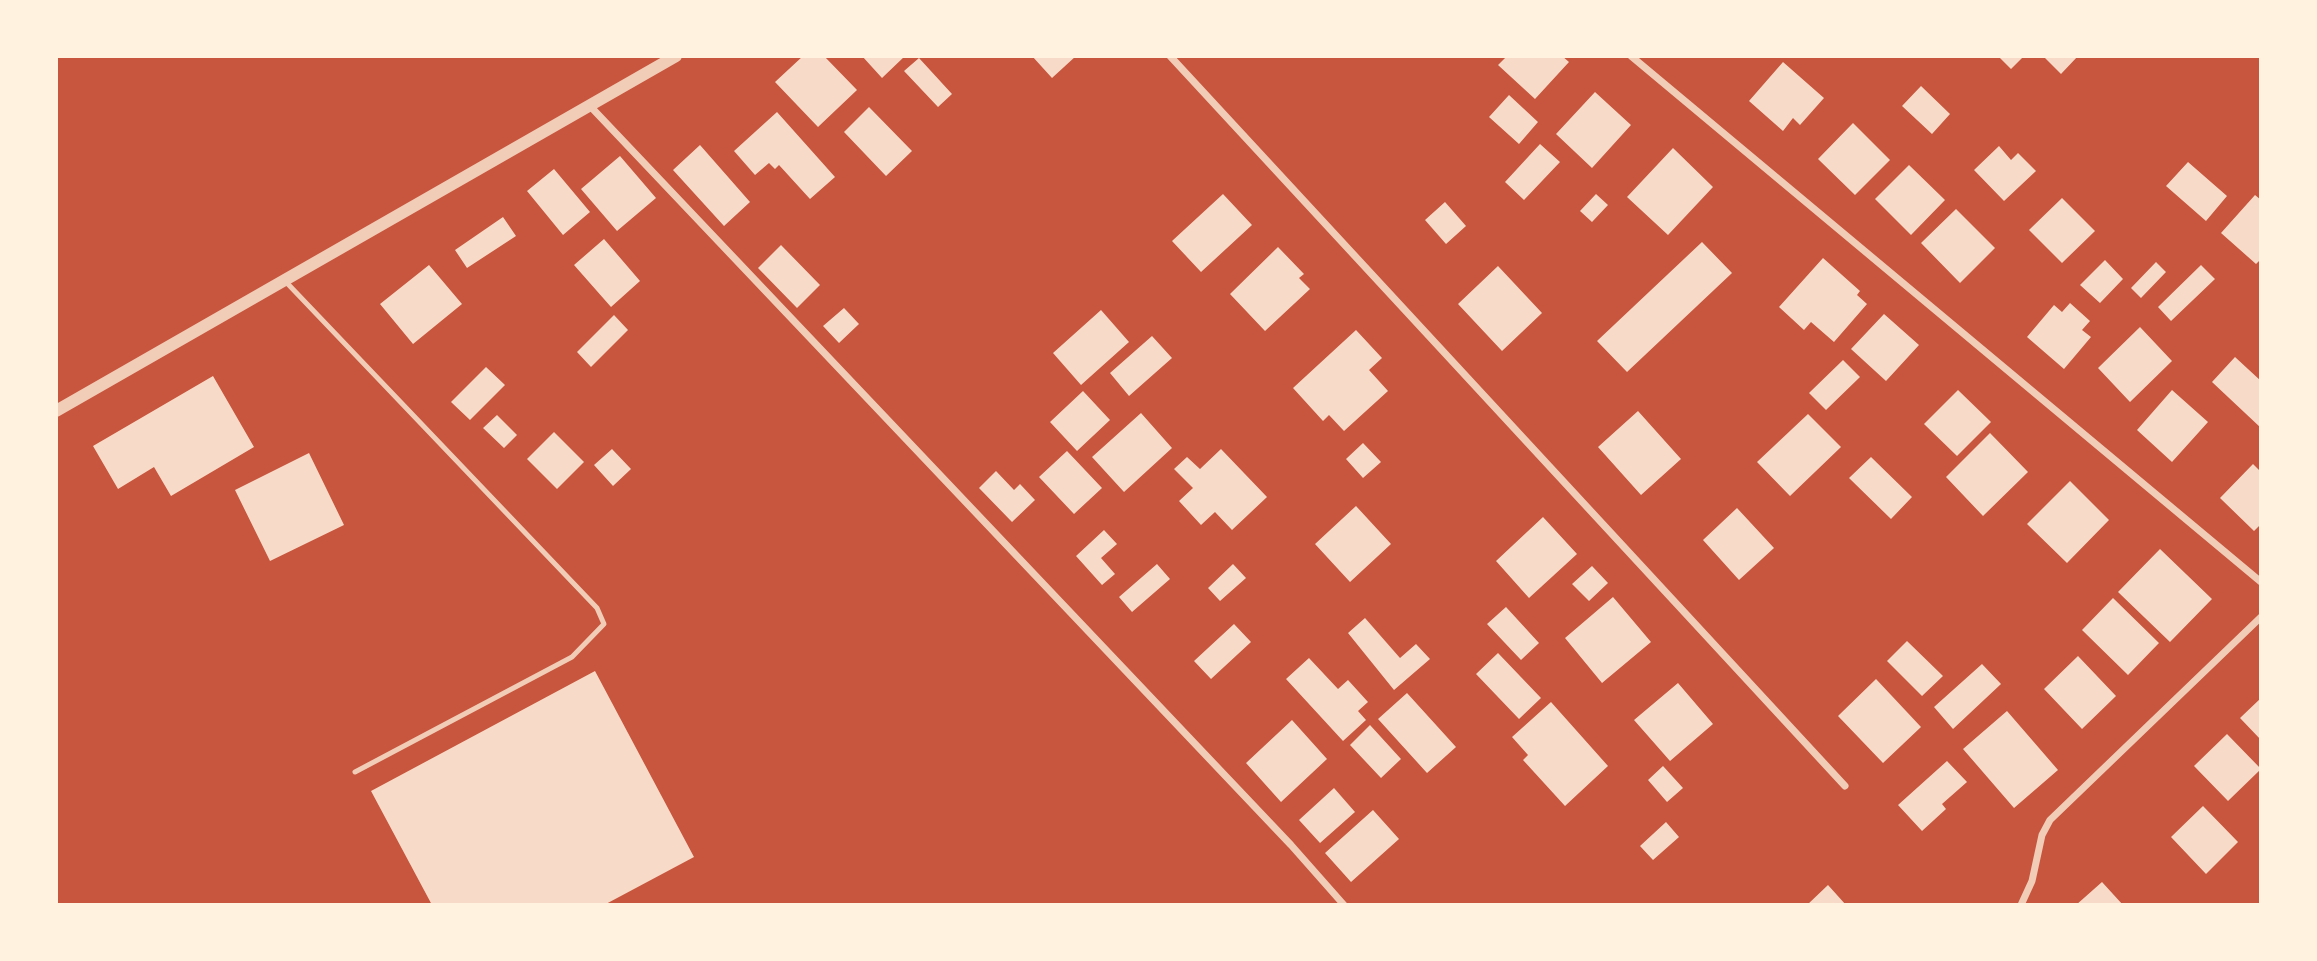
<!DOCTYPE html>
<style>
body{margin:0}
#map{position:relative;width:2317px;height:961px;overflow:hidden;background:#c8553d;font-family:"Fira Sans",sans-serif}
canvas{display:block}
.frame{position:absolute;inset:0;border:58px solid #fff3e0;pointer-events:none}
</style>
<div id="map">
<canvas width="2317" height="961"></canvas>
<div class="frame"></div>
</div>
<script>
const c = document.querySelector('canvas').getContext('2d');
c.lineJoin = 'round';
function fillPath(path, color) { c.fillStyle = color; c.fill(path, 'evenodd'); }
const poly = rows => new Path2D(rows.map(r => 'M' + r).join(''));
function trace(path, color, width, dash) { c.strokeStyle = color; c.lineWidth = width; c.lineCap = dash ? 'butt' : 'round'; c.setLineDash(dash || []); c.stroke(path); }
fillPath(poly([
 [803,56,824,56,857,90,818,127,775,82],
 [862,56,905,56,882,78],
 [1032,56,1076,56,1052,78],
 [1507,56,1562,56,1569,62,1535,99,1498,65],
 [1998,56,2024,56,2011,69],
 [2043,56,2078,56,2061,74],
 [919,58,952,94,938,107,904,71],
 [1783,62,1824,98,1800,125,1793,118,1783,131,1749,101],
 [1921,86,1950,114,1932,134,1902,106],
 [1595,92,1631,125,1592,168,1556,134],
 [1509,95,1538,122,1519,144,1489,117],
 [869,107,912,151,886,176,844,132],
 [777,112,835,177,810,199,779,165,775,169,769,163,755,175,734,151],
 [1853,123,1890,160,1855,195,1818,159],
 [1540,144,1560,162,1524,200,1505,182],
 [700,145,750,202,724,226,673,170],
 [1999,146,2011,160,2018,153,2036,171,2004,201,1974,170],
 [1673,148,1713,187,1668,235,1627,197],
 [620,156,656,198,617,231,581,189],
 [2188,162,2227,196,2206,221,2166,186],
 [1909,165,1945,200,1911,235,1875,199],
 [554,169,590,212,563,235,527,191],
 [1223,194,1252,225,1201,272,1172,241],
 [1596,194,1608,205,1592,222,1580,211],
 [2255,195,2261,200,2261,259,2256,264,2221,233],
 [2062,198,2095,231,2062,263,2029,230],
 [1445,202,1466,226,1446,244,1425,220],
 [1956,209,1995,248,1960,283,1921,243],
 [503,217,516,236,467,268,455,250],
 [604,239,640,281,611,307,574,265],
 [1702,242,1732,273,1627,372,1597,341],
 [781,245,820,285,797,308,758,268],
 [1278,247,1304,274,1299,278,1310,289,1265,331,1230,294],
 [1823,258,1860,291,1857,295,1867,304,1834,342,1811,322,1804,330,1779,307],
 [2105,260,2123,279,2100,303,2080,285],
 [2156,262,2166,272,2141,298,2131,288],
 [429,265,462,304,413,344,380,304],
 [2201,265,2215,279,2171,321,2158,307],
 [1498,266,1542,313,1502,351,1458,304],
 [2070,303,2090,321,2082,330,2091,337,2064,369,2027,337,2054,305,2062,312],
 [844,308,859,324,839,343,823,326],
 [1101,310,1129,342,1081,385,1053,353],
 [1884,314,1919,345,1886,381,1851,349],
 [614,315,628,330,591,367,577,352],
 [2140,327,2172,361,2130,402,2098,368],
 [1356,330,1382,358,1369,370,1388,391,1344,431,1329,415,1323,421,1293,388],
 [1152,336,1172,358,1129,396,1110,373],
 [2235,357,2261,381,2261,428,2212,382],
 [1843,360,1860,377,1826,410,1809,393],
 [486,367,505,385,470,420,451,402],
 [213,376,254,447,171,496,154,467,118,489,93,446],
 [1958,390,1991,422,1957,456,1924,424],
 [2172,390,2208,422,2172,462,2137,430],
 [1083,391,1110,420,1077,451,1050,422],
 [1638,411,1681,459,1641,495,1598,447],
 [1141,413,1172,448,1124,492,1092,457],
 [1808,414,1841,447,1790,496,1757,462],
 [497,415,517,435,504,448,483,428],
 [554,432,584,462,557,489,527,459],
 [1990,433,2028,472,1983,516,1946,477],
 [1363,443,1381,462,1363,478,1346,459],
 [612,449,631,469,613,486,594,465],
 [1221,449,1267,497,1232,530,1215,512,1201,525,1179,501,1193,488,1174,469,1187,457,1200,469],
 [1067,451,1102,488,1074,514,1039,477],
 [309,453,344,525,270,561,235,490],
 [1871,457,1912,497,1891,519,1849,478],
 [2253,464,2261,472,2261,524,2254,531,2220,498],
 [996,471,1014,490,1020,484,1035,500,1012,522,979,488],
 [2070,481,2109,520,2067,563,2027,524],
 [1356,506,1391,544,1350,582,1315,544],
 [1737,508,1774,548,1739,580,1703,540],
 [1543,517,1577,554,1529,598,1496,561],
 [1104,530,1117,544,1101,558,1115,574,1102,585,1076,556],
 [2160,549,2212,599,2170,642,2118,592],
 [1157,564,1170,579,1132,612,1119,597],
 [1233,564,1246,578,1220,601,1208,588],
 [1592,566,1608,583,1589,601,1572,584],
 [1613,597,1651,642,1602,683,1565,638],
 [2113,598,2159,643,2128,675,2082,630],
 [1506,607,1539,643,1521,660,1487,624],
 [1365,618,1400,658,1416,644,1430,659,1394,690,1348,633],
 [1234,624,1251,642,1211,679,1194,661],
 [1907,641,1943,676,1922,696,1887,661],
 [1498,653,1541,698,1519,719,1476,674],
 [2078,656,2116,696,2082,729,2044,689],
 [1309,658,1338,689,1348,680,1368,702,1358,711,1366,720,1343,741,1286,679],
 [1982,664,2001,684,1953,729,1934,707],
 [595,671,694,857,604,905,432,905,371,791],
 [1876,679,1921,727,1883,763,1838,716],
 [1678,683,1713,724,1670,761,1634,720],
 [1407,693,1456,747,1427,773,1378,719],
 [2261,698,2261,740,2240,718],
 [1551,702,1608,766,1565,806,1523,760,1528,755,1512,737],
 [2007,711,2058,770,2014,808,1963,749],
 [1292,720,1327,759,1281,802,1246,763],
 [1370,725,1401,759,1381,778,1350,745],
 [2227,734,2261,769,2228,801,2194,766],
 [1947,761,1967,782,1942,804,1946,809,1922,831,1898,805],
 [1663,766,1683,788,1667,802,1648,780],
 [1334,788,1355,812,1320,843,1299,820],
 [2203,806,2238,842,2206,874,2171,837],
 [1373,810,1399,839,1351,882,1325,853],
 [1666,822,1679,837,1653,860,1640,846],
 [2102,882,2123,905,2076,905],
 [1828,885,1846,905,1807,905]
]), '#f7dbc8');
trace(poly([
 [286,282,597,608,604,624,572,657,355,772]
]), '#f1ccb7', 5);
trace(poly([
 [1170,56,1845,786],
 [1631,56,2261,582],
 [590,106,1291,845,1344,905],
 [2021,905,2032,881,2042,835,2050,820,2261,617]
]), '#f1ccb7', 7);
trace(poly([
 [56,411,676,56]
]), '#f1ccb7', 12);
</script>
